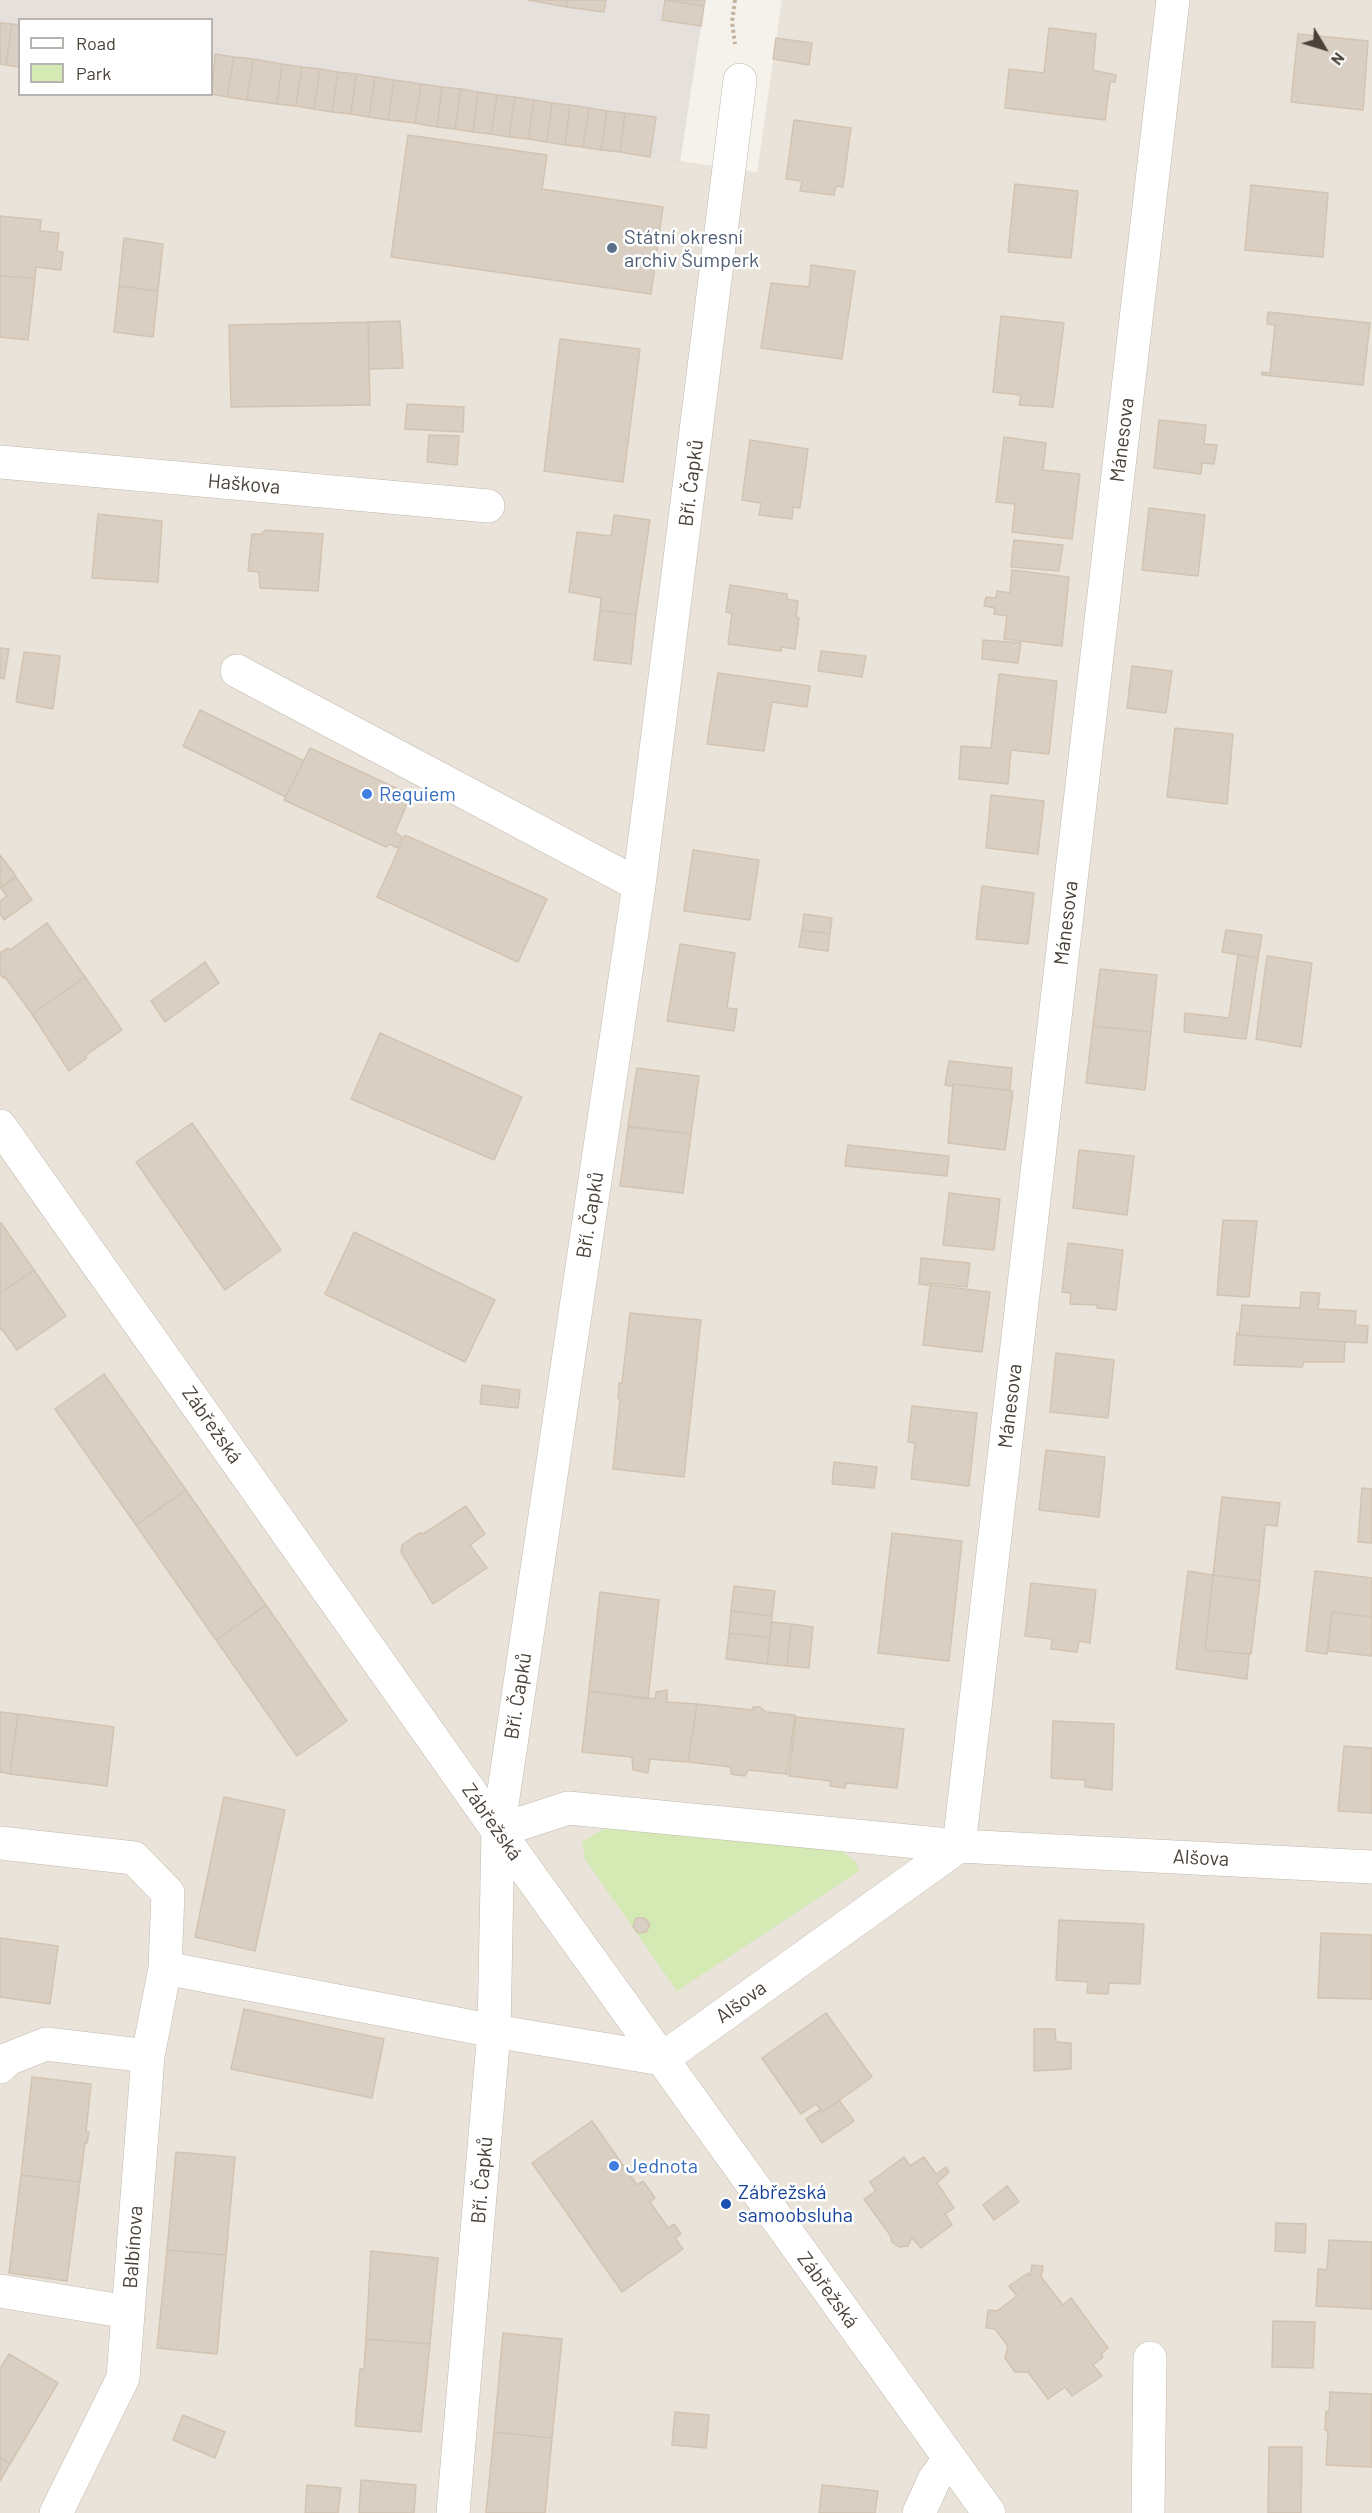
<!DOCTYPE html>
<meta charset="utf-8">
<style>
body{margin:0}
#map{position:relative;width:1372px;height:2513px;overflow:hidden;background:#f5f1eb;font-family:Barlow,sans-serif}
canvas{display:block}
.legend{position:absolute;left:18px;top:18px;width:195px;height:78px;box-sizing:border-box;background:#fff;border:2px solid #b7b3af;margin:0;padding:8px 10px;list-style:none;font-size:18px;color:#4a4238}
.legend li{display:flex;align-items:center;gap:12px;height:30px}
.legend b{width:30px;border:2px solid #b7b3af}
.north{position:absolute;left:1294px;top:18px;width:60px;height:60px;-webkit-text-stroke:4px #fff;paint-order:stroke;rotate:128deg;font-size:16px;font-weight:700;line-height:24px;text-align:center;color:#4a4238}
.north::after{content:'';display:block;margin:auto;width:21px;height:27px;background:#4a4238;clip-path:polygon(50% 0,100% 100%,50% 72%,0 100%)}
</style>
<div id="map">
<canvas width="1372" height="2513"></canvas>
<ul class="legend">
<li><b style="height:8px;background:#fff"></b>Road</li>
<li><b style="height:16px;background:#d4e9b4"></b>Park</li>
</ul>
<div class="north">N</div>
</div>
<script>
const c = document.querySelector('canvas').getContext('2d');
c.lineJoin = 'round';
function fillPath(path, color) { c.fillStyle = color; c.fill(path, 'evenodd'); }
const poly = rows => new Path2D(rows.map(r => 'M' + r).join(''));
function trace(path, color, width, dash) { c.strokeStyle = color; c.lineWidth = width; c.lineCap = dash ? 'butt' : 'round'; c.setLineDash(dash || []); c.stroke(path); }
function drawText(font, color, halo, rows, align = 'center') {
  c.font = font + ' Barlow,sans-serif'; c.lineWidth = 5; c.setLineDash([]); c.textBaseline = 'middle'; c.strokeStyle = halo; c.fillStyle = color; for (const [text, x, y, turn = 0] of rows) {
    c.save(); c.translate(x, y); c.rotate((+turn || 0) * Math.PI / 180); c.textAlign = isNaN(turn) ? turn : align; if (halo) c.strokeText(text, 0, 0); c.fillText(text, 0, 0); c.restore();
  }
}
fillPath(poly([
 [782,0,1372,0,1372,2513,0,2513,0,64,19,67,20,94,212,94,757,172]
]), '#e9e3d9');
fillPath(poly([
 [0,0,705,0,680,162,212,94,212,20,20,20,19,67,0,64]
]), '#e5e0dc');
fillPath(poly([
 [611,1825,834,1845,856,1862,859,1871,677,1991,585,1859,582,1842]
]), '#d4e9b4');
const building = poly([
 [528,0,567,0,566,7,528,0],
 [567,0,606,0,604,12,566,7,567,0],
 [665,0,705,0,704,6,665,0],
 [665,0,704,6,701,26,662,20,665,0],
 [0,23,12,24,6,65,0,64,0,23],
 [12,24,20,25,20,67,6,65,12,24],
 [1049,28,1096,34,1093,70,1116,75,1115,82,1110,82,1105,120,1005,108,1009,69,1044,73,1049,28],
 [1298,34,1368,41,1363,110,1291,102,1298,34],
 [776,38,812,43,809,65,773,59,776,38],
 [215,54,234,57,227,97,212,94,215,54],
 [234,57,253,59,247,100,227,97,234,57],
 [253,59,282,64,277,104,247,100,253,59],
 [282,64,302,67,296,106,277,104,282,64],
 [302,67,320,69,314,109,296,106,302,67],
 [320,69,338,72,332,112,314,109,320,69],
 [338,72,356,74,351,114,332,112,338,72],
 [356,74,375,77,369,117,351,114,356,74],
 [375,77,394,80,388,120,369,117,375,77],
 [394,80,421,84,415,123,388,120,394,80],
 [421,84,442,87,437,127,415,123,421,84],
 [442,87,461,89,455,129,437,127,442,87],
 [461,89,478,92,473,132,455,129,461,89],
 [478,92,497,95,491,134,473,132,478,92],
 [497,95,515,97,509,137,491,134,497,95],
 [515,97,534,100,528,139,509,137,515,97],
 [534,100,552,103,547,142,528,139,534,100],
 [552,103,570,105,565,145,547,142,552,103],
 [570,105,589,108,583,147,565,145,570,105],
 [589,108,607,111,601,150,583,147,589,108],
 [607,111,625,113,620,152,601,150,607,111],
 [625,113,656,117,650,157,620,152,625,113],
 [794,120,851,128,843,187,836,186,834,195,800,191,802,181,786,179,794,120],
 [408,135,547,155,542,189,663,207,651,294,391,257,408,135],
 [1015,184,1078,191,1071,258,1008,252,1015,184],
 [1251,185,1328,193,1323,257,1245,250,1251,185],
 [0,216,41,220,40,231,59,233,57,251,63,252,61,270,36,267,35,278,0,276,0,216],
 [124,238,163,244,158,291,119,286,124,238],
 [811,265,855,271,842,359,761,348,771,283,809,287,811,265],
 [0,276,35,278,28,340,0,337,0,276],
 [119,286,158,291,153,337,114,332,119,286],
 [1268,312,1370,323,1363,385,1262,375,1262,372,1270,373,1275,325,1267,324,1268,312],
 [1001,316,1064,323,1053,407,1019,405,1021,395,993,392,1001,316],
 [400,321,403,368,369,369,368,322,400,321],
 [368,322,370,405,231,407,229,325,368,322],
 [560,339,640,349,623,482,544,471,560,339],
 [407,404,464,407,463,432,405,429,407,404],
 [1159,420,1206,425,1204,444,1217,445,1214,464,1202,463,1201,474,1154,468,1159,420],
 [429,435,459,436,457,465,427,462,429,435],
 [1004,437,1046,443,1043,470,1080,474,1072,539,1012,532,1015,504,996,502,1004,437],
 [750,440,808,449,800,508,793,507,792,519,759,515,761,503,742,500,750,440],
 [1149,508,1205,515,1198,576,1142,570,1149,508],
 [98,514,162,521,158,582,92,578,98,514],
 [614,515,650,520,636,615,600,610,601,598,569,592,577,532,611,536,614,515],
 [265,530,323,534,318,591,260,588,259,572,248,571,252,534,262,534,265,530],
 [1014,540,1063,545,1059,571,1011,567,1014,540],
 [1012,570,1069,577,1062,646,1004,639,1007,616,994,614,995,608,984,606,986,597,996,598,997,591,1010,593,1012,570],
 [730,585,787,594,787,599,798,601,796,617,799,618,795,649,781,647,781,651,728,644,732,613,726,612,730,585],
 [600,610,636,615,631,664,594,660,600,610],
 [983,640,1021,643,1018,663,982,659,983,640],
 [0,648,9,649,4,679,0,678,0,648],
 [821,651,866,656,862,677,818,671,821,651],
 [24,652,60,656,53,709,16,702,24,652],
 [1132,666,1172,671,1166,713,1127,708,1132,666],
 [718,673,810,686,807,707,772,702,764,751,707,744,718,673],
 [999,674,1057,681,1049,754,1011,750,1008,784,959,779,961,746,991,748,999,674],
 [200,710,304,761,286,797,183,746,200,710],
 [1175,728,1233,734,1227,804,1167,797,1175,728],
 [310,748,411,795,395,832,402,837,397,848,390,844,386,847,284,800,310,748],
 [991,795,1044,801,1038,854,986,848,991,795],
 [405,835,547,899,518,962,377,897,405,835],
 [693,850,759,860,750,920,684,911,693,850],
 [0,855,16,876,0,888,0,855],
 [16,877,32,900,4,920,0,914,0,901,7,896,1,888,16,877],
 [982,886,1034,893,1028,944,976,939,982,886],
 [804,914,832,918,830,934,802,930,804,914],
 [47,923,85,977,32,1014,5,977,3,978,0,974,0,953,8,948,10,950,47,923],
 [802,930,830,934,828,951,799,947,802,930],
 [1226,930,1262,935,1258,958,1222,952,1226,930],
 [680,944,735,953,727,1008,737,1009,734,1031,667,1021,680,944],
 [1238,954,1258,958,1246,1039,1184,1032,1185,1013,1229,1018,1238,954],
 [1267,956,1312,963,1301,1047,1256,1039,1267,956],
 [205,962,219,983,165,1022,151,1001,205,962],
 [1100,969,1157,975,1151,1032,1093,1026,1100,969],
 [85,977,122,1030,85,1056,87,1058,69,1071,32,1014,85,977],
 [1093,1026,1151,1032,1145,1090,1086,1083,1093,1026],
 [380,1033,522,1097,494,1160,351,1099,380,1033],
 [949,1061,1012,1068,1010,1090,953,1084,953,1086,945,1085,949,1061],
 [637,1068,699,1076,691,1134,628,1126,637,1068],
 [953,1084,1013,1091,1005,1150,948,1143,953,1084],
 [192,1123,281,1250,225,1290,136,1162,192,1123],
 [628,1127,691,1134,683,1193,620,1186,628,1127],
 [848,1145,949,1156,947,1176,845,1166,848,1145],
 [1079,1150,1134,1156,1127,1215,1073,1208,1079,1150],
 [949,1193,1000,1199,994,1250,943,1245,949,1193],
 [1223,1220,1257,1221,1249,1297,1217,1295,1223,1220],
 [1,1223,34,1270,0,1293,0,1224,1,1223],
 [354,1232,495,1300,465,1362,325,1294,354,1232],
 [1068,1243,1123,1250,1116,1310,1097,1308,1098,1305,1070,1304,1071,1293,1062,1292,1068,1243],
 [921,1258,970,1263,967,1287,929,1283,928,1285,919,1284,921,1258],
 [34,1270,66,1316,17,1350,2,1329,0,1330,0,1293,34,1270],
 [930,1285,990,1292,982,1352,923,1345,930,1285],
 [1301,1292,1320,1293,1318,1309,1356,1311,1355,1325,1368,1326,1367,1343,1239,1335,1242,1305,1300,1308,1301,1292],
 [630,1313,701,1320,684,1477,613,1469,620,1399,618,1398,619,1383,622,1383,630,1313],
 [1237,1332,1239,1335,1345,1342,1344,1362,1304,1362,1302,1367,1234,1365,1237,1332],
 [1056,1353,1114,1360,1108,1418,1050,1412,1056,1353],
 [104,1374,186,1490,136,1525,55,1409,104,1374],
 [482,1385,520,1390,518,1408,480,1404,482,1385],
 [912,1406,977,1413,969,1486,911,1479,915,1443,908,1442,912,1406],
 [1046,1450,1105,1457,1099,1517,1039,1510,1046,1450],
 [834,1462,877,1467,874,1488,832,1484,834,1462],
 [1362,1488,1372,1489,1372,1543,1358,1542,1362,1488],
 [186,1490,266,1605,216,1640,136,1525,186,1490],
 [1222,1497,1280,1503,1277,1526,1265,1525,1260,1581,1213,1575,1222,1497],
 [466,1506,485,1534,470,1545,487,1568,433,1604,401,1552,402,1545,419,1533,423,1534,466,1506],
 [892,1533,962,1541,949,1661,878,1653,892,1533],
 [1188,1571,1213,1575,1205,1650,1249,1654,1247,1679,1176,1669,1188,1571],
 [1315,1571,1372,1578,1372,1617,1332,1612,1327,1654,1306,1651,1315,1571],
 [1213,1575,1260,1581,1251,1654,1205,1650,1213,1575],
 [1031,1583,1096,1590,1090,1643,1079,1641,1077,1652,1051,1649,1052,1639,1025,1636,1031,1583],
 [734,1586,775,1591,772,1616,731,1611,734,1586],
 [600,1592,659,1600,648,1699,589,1691,600,1592],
 [266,1605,347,1721,297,1756,216,1640,266,1605],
 [731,1611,772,1616,770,1638,729,1633,731,1611],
 [1332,1612,1372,1617,1372,1656,1328,1651,1332,1612],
 [772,1622,791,1624,787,1666,767,1664,772,1622],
 [791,1624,813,1627,809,1668,787,1666,791,1624],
 [729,1633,770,1638,767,1664,726,1659,729,1633],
 [667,1690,667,1702,697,1704,688,1762,650,1759,648,1773,633,1770,632,1757,582,1752,589,1691,655,1699,656,1692,667,1690],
 [697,1704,753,1710,753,1707,760,1707,766,1712,795,1715,787,1774,748,1770,745,1776,731,1774,731,1767,688,1762,697,1704],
 [0,1712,18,1714,10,1774,0,1772,0,1712],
 [18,1714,114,1727,107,1786,10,1774,18,1714],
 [796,1717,904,1729,897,1788,846,1783,845,1788,830,1786,831,1781,789,1776,796,1717],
 [1053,1721,1114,1724,1112,1790,1085,1787,1085,1780,1051,1778,1053,1721],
 [1344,1746,1372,1748,1372,1813,1338,1811,1344,1746],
 [224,1797,285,1810,255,1951,195,1937,224,1797],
 [636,1918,645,1918,650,1925,646,1932,638,1933,633,1926,636,1918],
 [1059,1920,1144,1924,1140,1984,1109,1983,1108,1994,1087,1993,1088,1982,1056,1980,1059,1920],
 [1321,1933,1372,1935,1372,1999,1318,1998,1321,1933],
 [0,1938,58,1946,50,2004,0,1997,0,1938],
 [244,2009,384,2039,372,2098,231,2069,244,2009],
 [826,2013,872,2077,823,2112,816,2104,801,2114,762,2058,826,2013],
 [1034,2029,1055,2029,1056,2042,1071,2043,1071,2069,1034,2071,1034,2029],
 [32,2077,91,2084,86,2132,89,2132,87,2143,85,2142,80,2182,21,2175,32,2077],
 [839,2100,854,2121,822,2143,806,2119,820,2110,823,2112,839,2100],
 [592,2121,637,2185,643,2181,655,2198,650,2202,668,2228,674,2224,681,2234,675,2238,683,2249,622,2292,532,2163,592,2121],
 [176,2152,235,2157,226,2255,167,2250,176,2152],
 [904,2157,910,2166,924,2157,936,2174,946,2167,949,2172,937,2183,954,2208,945,2214,952,2225,921,2248,912,2238,908,2246,899,2247,892,2242,890,2235,864,2199,876,2191,870,2182,904,2157],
 [21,2175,80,2182,67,2281,9,2273,21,2175],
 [1007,2186,1019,2202,994,2220,983,2205,1007,2186],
 [1276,2223,1306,2224,1305,2253,1275,2251,1276,2223],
 [1329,2240,1372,2242,1372,2309,1316,2306,1318,2269,1327,2270,1329,2240],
 [167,2250,226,2255,217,2354,157,2348,167,2250],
 [371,2251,438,2258,430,2344,366,2339,371,2251],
 [1032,2265,1043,2266,1041,2277,1063,2305,1071,2298,1108,2348,1101,2354,1103,2357,1093,2365,1102,2376,1072,2396,1065,2387,1048,2399,1028,2372,1015,2372,1005,2358,1008,2346,995,2329,986,2328,988,2310,997,2311,1017,2296,1009,2286,1028,2273,1030,2276,1032,2265],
 [1273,2321,1315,2322,1313,2368,1272,2367,1273,2321],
 [503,2333,562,2339,552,2438,494,2432,503,2333],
 [366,2339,430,2344,421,2432,355,2426,360,2369,364,2369,366,2339],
 [9,2354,58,2383,10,2464,0,2457,0,2369,9,2354],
 [1330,2392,1372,2394,1372,2467,1326,2465,1328,2431,1325,2430,1326,2411,1329,2412,1330,2392],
 [675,2412,709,2415,706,2448,672,2445,675,2412],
 [183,2415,225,2432,215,2458,173,2440,183,2415],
 [494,2432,552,2438,545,2513,486,2513,494,2432],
 [1269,2447,1302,2447,1301,2513,1268,2513,1269,2447],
 [0,2457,10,2464,0,2481,0,2457],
 [361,2480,416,2485,414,2513,359,2513,361,2480],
 [307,2485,341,2488,338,2513,305,2513,307,2485],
 [822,2485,878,2491,875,2513,819,2513,822,2485]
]);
fillPath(building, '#dacfc3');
trace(building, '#d2c4b3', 1.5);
const minor = poly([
 [0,462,488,506],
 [237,671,639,885],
 [0,1126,498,1831,989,2513],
 [498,1831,568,1808,959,1846,1173,0],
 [0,1843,134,1858,168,1893,165,1968,148,2056,123,2378,56,2513],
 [165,1968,494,2031,662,2059,959,1846,1372,1867],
 [0,2067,8,2059,46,2044,148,2056],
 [0,2291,128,2312],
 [453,2513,494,2031,498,1831,639,885,740,80],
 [919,2513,934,2480,949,2459],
 [1148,2513,1150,2358]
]);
trace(minor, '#c1b9ad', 34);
trace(poly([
 [735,0,732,22,735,44]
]), '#c3b39e', 4, [3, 3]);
trace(minor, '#fff', 33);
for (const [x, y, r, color] of [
 [612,248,6,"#5c6f8a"],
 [367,794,6,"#3f7fe0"],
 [614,2166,6,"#3f7fe0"],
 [726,2204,6,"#1a4fb4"]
]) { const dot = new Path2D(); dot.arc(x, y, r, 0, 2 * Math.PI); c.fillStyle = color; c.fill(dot); trace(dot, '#fff', 2); }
drawText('20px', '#4e5e75', '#fff', [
 ["Státní okresní",624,237],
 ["archiv Šumperk",624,260]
], 'left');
drawText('20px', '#4a4238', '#fff', [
 ["Mánesova",1122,440,-83],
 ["Bří. Čapků",691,483,-83],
 ["Haškova",244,484,5],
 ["Mánesova",1066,923,-83],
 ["Bří. Čapků",590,1215,-81],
 ["Mánesova",1010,1406,-83],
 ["Zábřežská",212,1425,55],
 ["Bří. Čapků",518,1696,-81],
 ["Zábřežská",492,1822,55],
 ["Alšova",1201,1858,3],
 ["Alšova",741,2002,-36],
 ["Bří. Čapků",482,2180,-85],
 ["Balbínova",133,2247,-86],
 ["Zábřežská",828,2290,54]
]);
drawText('20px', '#366cbe', '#fff', [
 ["Requiem",379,794],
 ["Jednota",626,2166]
], 'left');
drawText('20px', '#164399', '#fff', [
 ["Zábřežská",738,2192],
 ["samoobsluha",738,2215]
], 'left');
</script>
